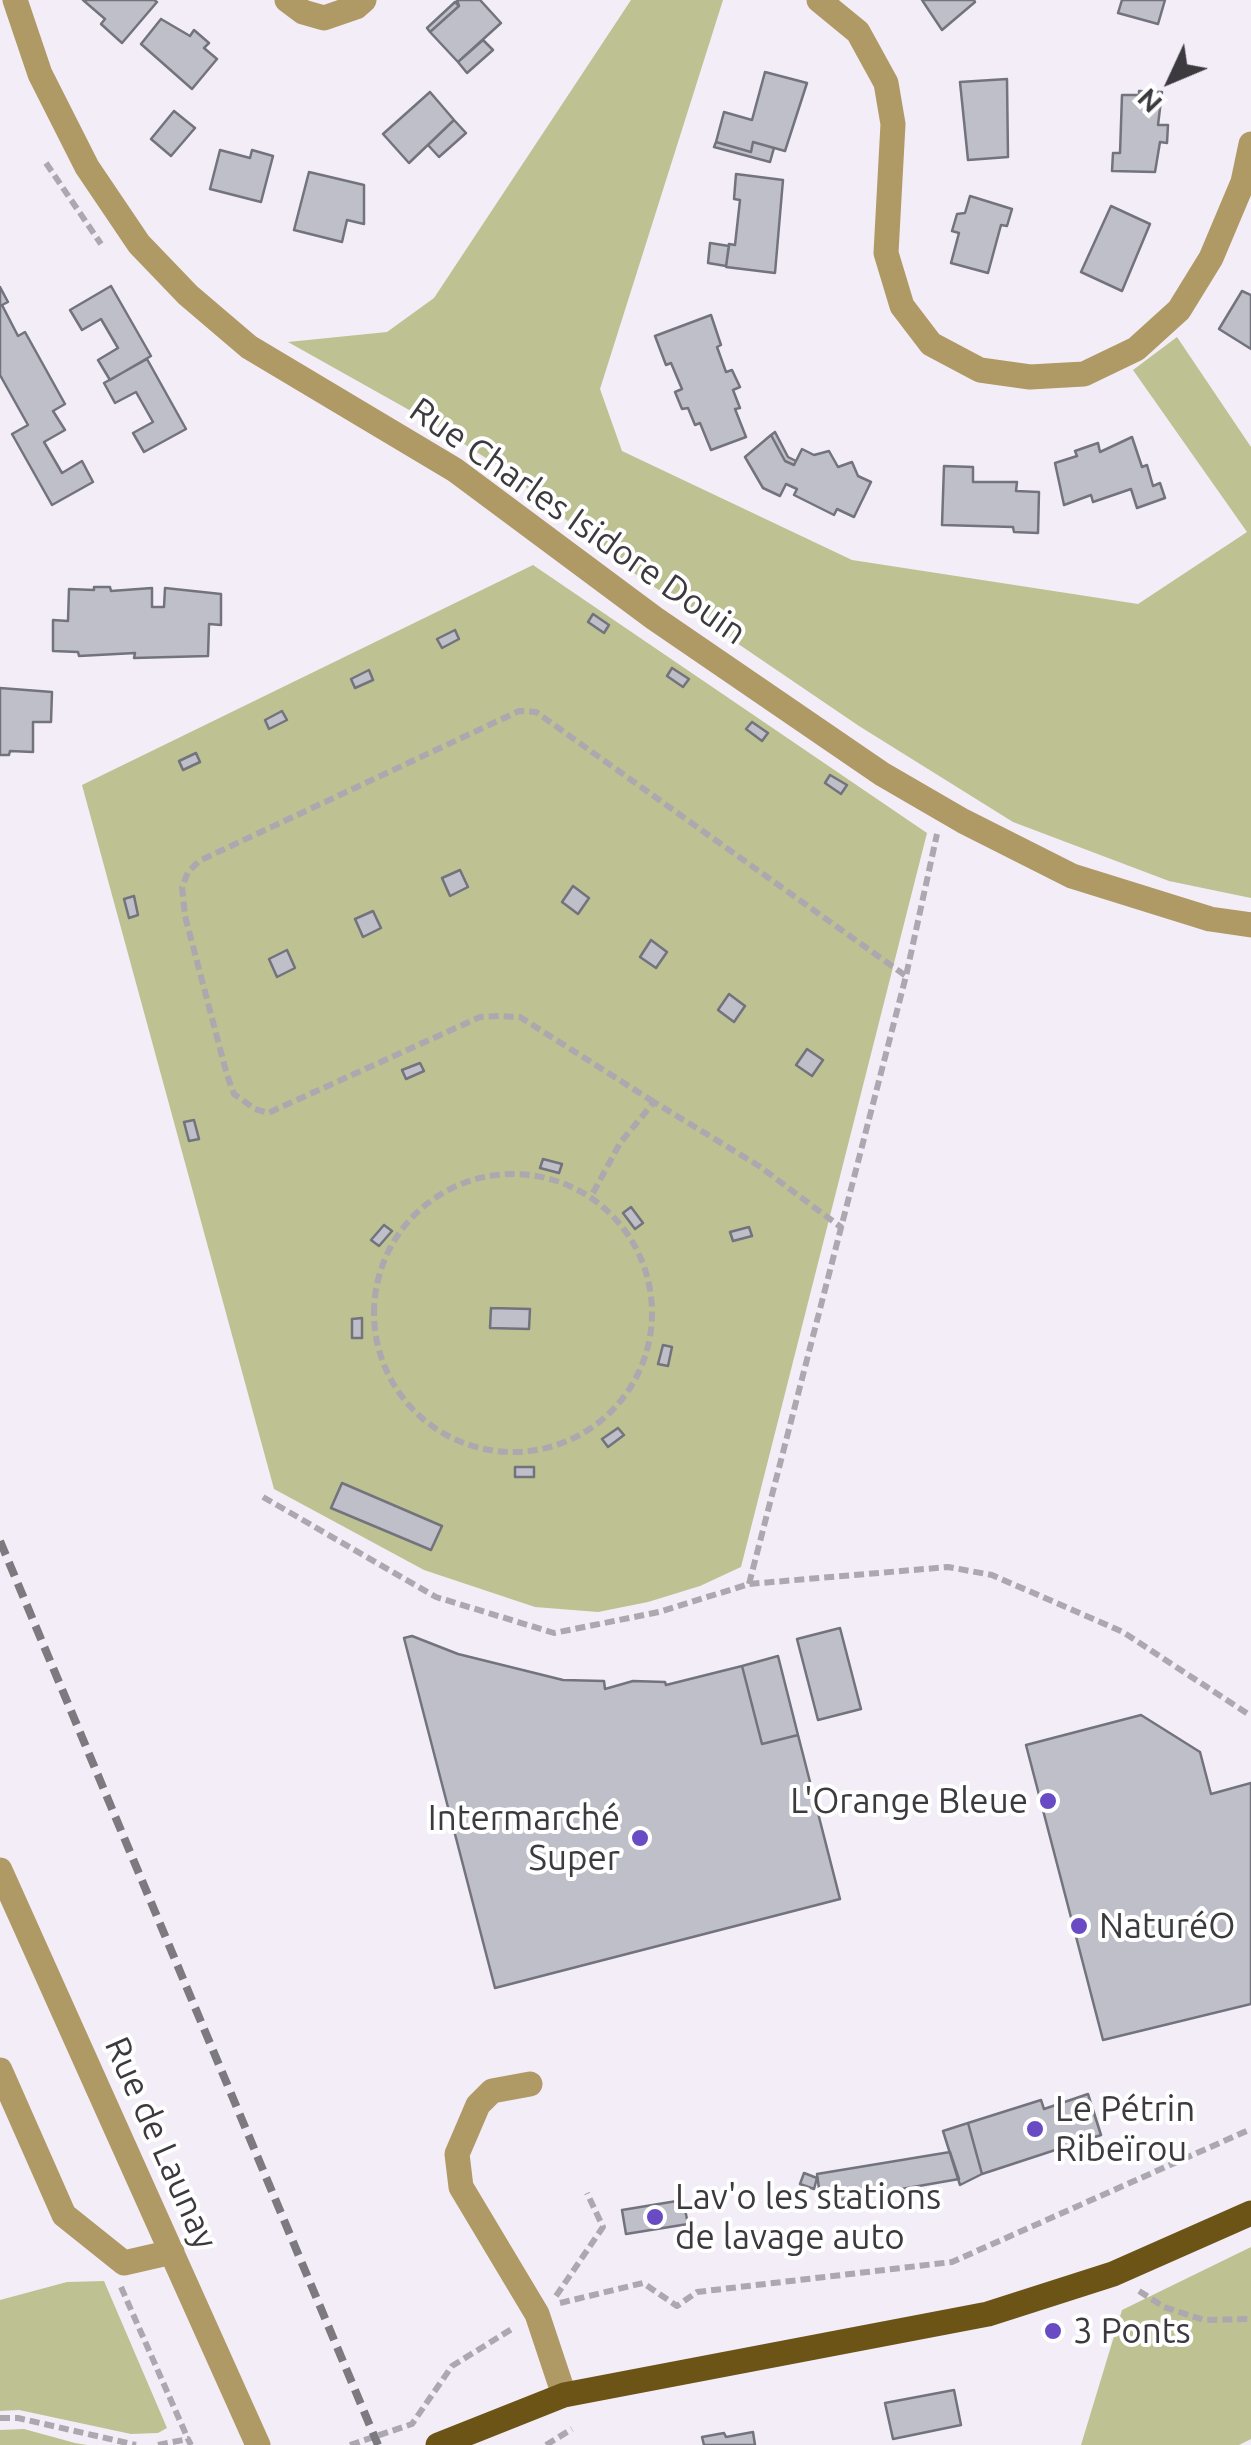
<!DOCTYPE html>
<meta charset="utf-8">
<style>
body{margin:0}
#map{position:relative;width:1251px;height:2445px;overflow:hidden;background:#f3edf8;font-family:Ubuntu,sans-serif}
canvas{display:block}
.north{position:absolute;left:1121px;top:30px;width:100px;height:100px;-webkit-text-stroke:8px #fff;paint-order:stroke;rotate:226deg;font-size:28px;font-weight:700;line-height:40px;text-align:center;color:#3c3a3e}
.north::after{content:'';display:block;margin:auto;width:35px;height:45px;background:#3c3a3e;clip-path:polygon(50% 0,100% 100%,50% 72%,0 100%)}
</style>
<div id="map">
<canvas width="1251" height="2445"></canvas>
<div class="north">N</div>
</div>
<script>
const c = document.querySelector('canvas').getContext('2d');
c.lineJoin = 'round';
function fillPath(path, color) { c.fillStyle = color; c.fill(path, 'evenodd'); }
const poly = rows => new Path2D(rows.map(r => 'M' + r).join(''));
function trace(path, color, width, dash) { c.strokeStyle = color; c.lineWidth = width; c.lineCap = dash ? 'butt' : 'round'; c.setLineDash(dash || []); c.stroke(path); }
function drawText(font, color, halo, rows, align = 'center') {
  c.font = font + ' Ubuntu,sans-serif'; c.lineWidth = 8; c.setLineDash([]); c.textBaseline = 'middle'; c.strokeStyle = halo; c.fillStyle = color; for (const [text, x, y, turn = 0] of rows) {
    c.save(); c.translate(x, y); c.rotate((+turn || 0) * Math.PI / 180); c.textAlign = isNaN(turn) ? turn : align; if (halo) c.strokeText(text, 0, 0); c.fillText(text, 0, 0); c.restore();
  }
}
fillPath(poly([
 [631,0,723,0,600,389,622,451,852,560,1138,604,1247,532,1133,370,1177,337,1251,447,1251,898,1169,881,1013,822,859,726,622,565,506,471,427,420,288,342,387,332,434,298],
 [533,565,927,833,741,1567,700,1586,648,1602,598,1612,535,1607,424,1570,274,1489,82,785],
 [1251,2247,1251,2439,1239,2445,1081,2445,1122,2310],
 [104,2281,167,2428,158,2433,131,2434,19,2410,0,2411,0,2300,67,2282],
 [24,2429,75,2443,87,2445,0,2445,0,2430]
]), '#bec191');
const building = poly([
 [83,0,154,0,157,2,122,43,101,24,105,19,83,0],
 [457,0,480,0,501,23,458,62,430,32,459,6,457,0],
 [922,0,974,0,975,2,942,30,922,0],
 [1122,0,1165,0,1158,24,1118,13,1122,0],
 [455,2,459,6,430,32,427,28,455,2],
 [161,19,190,36,194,30,209,43,204,48,217,59,192,89,141,44,161,19],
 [483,40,493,50,467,73,458,62,483,40],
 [765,72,807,83,785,151,753,142,751,152,716,142,724,112,752,120,765,72],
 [1007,79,1008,157,968,160,960,82,1007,79],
 [1139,91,1162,92,1158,125,1168,125,1167,143,1160,142,1155,172,1112,171,1113,153,1120,153,1122,95,1139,95,1139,91],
 [430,92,454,120,409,163,383,134,430,92],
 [174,111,195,128,171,156,151,139,174,111],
 [454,120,466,133,439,157,428,145,454,120],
 [716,142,751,152,753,142,774,148,770,162,714,147,716,142],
 [220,150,250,158,252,150,273,156,261,202,210,189,220,150],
 [309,172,364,185,364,224,347,220,342,242,294,230,309,172],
 [736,174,783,180,775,273,726,267,729,244,735,245,740,200,734,199,736,174],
 [970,196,1012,209,1007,226,1001,225,988,273,951,263,959,233,952,231,957,214,965,213,970,196],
 [1111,206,1150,224,1122,291,1081,272,1111,206],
 [710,243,729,246,726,266,708,263,710,243],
 [111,286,151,356,110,380,98,360,118,348,101,319,82,330,70,310,111,286],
 [0,287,8,302,2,305,18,336,25,332,65,404,53,411,65,430,44,442,62,473,82,461,93,482,52,505,12,434,28,425,0,375,0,287],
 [1242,291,1251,295,1251,349,1219,329,1242,291],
 [711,315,721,345,717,347,726,372,732,370,740,387,733,390,740,408,735,409,746,437,711,450,700,423,695,425,688,408,682,409,675,392,682,389,671,363,666,365,655,336,711,315],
 [147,359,186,429,144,452,133,433,153,422,136,392,115,403,104,383,147,359],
 [775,432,788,457,796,461,794,465,785,461,771,435,775,432],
 [771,435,785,461,794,465,802,449,814,455,829,451,838,467,852,462,858,476,871,482,854,517,837,509,834,515,794,495,797,489,786,484,780,496,763,488,745,457,771,435],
 [1132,437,1142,467,1147,465,1153,486,1160,483,1165,498,1137,508,1131,489,1093,502,1091,495,1064,505,1055,463,1077,456,1075,451,1098,443,1100,452,1132,437],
 [944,466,973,467,973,482,1017,482,1016,491,1039,492,1038,533,1014,532,1013,527,942,525,944,466],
 [94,587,110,587,111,591,152,588,152,607,164,607,165,588,221,594,221,625,209,624,208,656,134,658,135,653,79,656,78,652,53,651,53,620,68,621,69,589,94,590,94,587],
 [593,614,609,625,604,633,588,622,593,614],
 [455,630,459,639,442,648,437,639,455,630],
 [672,668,689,679,683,687,667,676,672,668],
 [369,670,373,680,355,688,351,679,369,670],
 [0,688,52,692,51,722,33,722,33,752,10,751,9,755,0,755,0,688],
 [282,711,287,720,269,729,265,720,282,711],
 [752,722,768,733,762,741,746,729,752,722],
 [196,753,200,762,183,770,179,761,196,753],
 [830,775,847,785,841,794,825,783,830,775],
 [460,870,468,887,450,896,442,878,460,870],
 [573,886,589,898,578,914,562,902,573,886],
 [134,896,138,915,129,918,124,899,134,896],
 [373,911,381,928,363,937,355,919,373,911],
 [651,940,667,952,656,968,640,957,651,940],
 [287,950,295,968,277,977,269,959,287,950],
 [729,994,745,1006,734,1022,718,1010,729,994],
 [807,1049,823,1060,812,1076,796,1065,807,1049],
 [420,1063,424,1071,406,1079,402,1070,420,1063],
 [194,1120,199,1139,189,1141,184,1122,194,1120],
 [543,1159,562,1164,559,1173,540,1168,543,1159],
 [631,1207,643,1223,635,1229,623,1213,631,1207],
 [384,1225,392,1231,379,1246,371,1240,384,1225],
 [749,1227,752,1236,733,1241,730,1232,749,1227],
 [491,1308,530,1309,529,1329,490,1328,491,1308],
 [362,1318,362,1338,352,1338,352,1319,362,1318],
 [663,1345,672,1347,668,1366,658,1364,663,1345],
 [618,1428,624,1435,608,1447,602,1439,618,1428],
 [515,1467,534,1467,534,1477,515,1477,515,1467],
 [342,1483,442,1526,431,1550,331,1508,342,1483],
 [840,1628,861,1709,818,1720,797,1639,840,1628],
 [412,1636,458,1654,563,1680,604,1681,605,1689,633,1681,665,1682,666,1685,742,1666,762,1744,798,1735,840,1899,495,1988,404,1638,412,1636],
 [778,1656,798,1735,762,1744,742,1666,778,1656],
 [1141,1715,1200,1752,1211,1794,1251,1783,1251,2004,1103,2040,1026,1745,1141,1715],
 [1088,2094,1101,2135,982,2174,968,2123,1041,2100,1044,2109,1088,2094],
 [968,2123,982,2174,960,2185,943,2131,968,2123],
 [950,2152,959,2179,821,2203,817,2174,950,2152],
 [804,2173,817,2178,814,2189,800,2184,804,2173],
 [683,2200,688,2224,626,2234,622,2210,683,2200],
 [954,2390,961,2425,893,2439,885,2403,954,2390],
 [753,2432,755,2445,704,2445,702,2437,724,2433,726,2437,753,2432]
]);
fillPath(building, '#bfbfca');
trace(building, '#73737d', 2.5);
trace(poly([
 [46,163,101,244],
 [654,1102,520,1017,499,1016,480,1017,268,1113,255,1109,234,1094,227,1075,185,916,182,887,188,872,199,861,519,711,536,712,906,976],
 '374 1313a139 139 0 1 1 278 0a139 139 0 1 1-278 0Z',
 [593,1193,620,1143,654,1102,759,1166,842,1228],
 [263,1497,436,1597,554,1633,659,1612,749,1584,948,1567,992,1575,1123,1632,1251,1716],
 [749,1584,906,976,937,834],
 [121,2287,188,2439],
 [1139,2291,1164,2307,1204,2320,1251,2319],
 [556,2296,603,2227,587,2193],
 [560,2303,643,2283,677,2306,697,2292,952,2262,1251,2129],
 [0,2418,18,2418,136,2445],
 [158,2445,188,2439,191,2445],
 [350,2445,412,2424,452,2366,515,2327],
 [546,2445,572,2429]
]), '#aca8b0', 6, [10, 5]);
trace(poly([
 [15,0,40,74,87,167,139,244,188,295,249,347,455,470,654,618,882,774,963,821,1072,876,1210,919,1251,925],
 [287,0,303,12,324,18,356,7,364,0],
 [819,0,858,32,886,83,893,124,886,253,902,306,931,344,980,370,1030,377,1084,374,1136,349,1179,310,1211,258,1243,182,1251,144],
 [0,1870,258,2445],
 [0,2070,64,2215,124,2263,172,2252],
 [530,2084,492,2091,478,2105,457,2154,461,2187,537,2314,564,2395]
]), '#af9965', 25);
trace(poly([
 [438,2445,564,2395,988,2314,1113,2274,1251,2213]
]), '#6b5415', 25);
trace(poly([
 [0,1541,378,2445]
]), '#7c797f', 8, [15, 8]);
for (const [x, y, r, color] of [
 [1048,1801,10,"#694bc4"],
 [640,1838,10,"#694bc4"],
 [1079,1926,10,"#694bc4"],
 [1035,2129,10,"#694bc4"],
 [655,2217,10,"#694bc4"],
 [1053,2331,10,"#694bc4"]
]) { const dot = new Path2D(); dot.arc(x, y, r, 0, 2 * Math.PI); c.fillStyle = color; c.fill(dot); trace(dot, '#fff', 4); }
drawText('35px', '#3c3a3e', '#fff', [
 ["Rue Charles Isidore Douin",578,521,35],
 ["Rue de Launay",161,2143,66]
]);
drawText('35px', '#3c3a3e', '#fff', [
 ["L'Orange Bleue",1028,1801,"right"],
 ["Intermarché",620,1818,"right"],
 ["Super",620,1858,"right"],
 ["NaturéO",1099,1926],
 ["Le Pétrin",1055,2109],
 ["Ribeïrou",1055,2149],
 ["Lav'o les stations",675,2197],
 ["de lavage auto",675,2237],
 ["3 Ponts",1073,2331]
], 'left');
</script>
